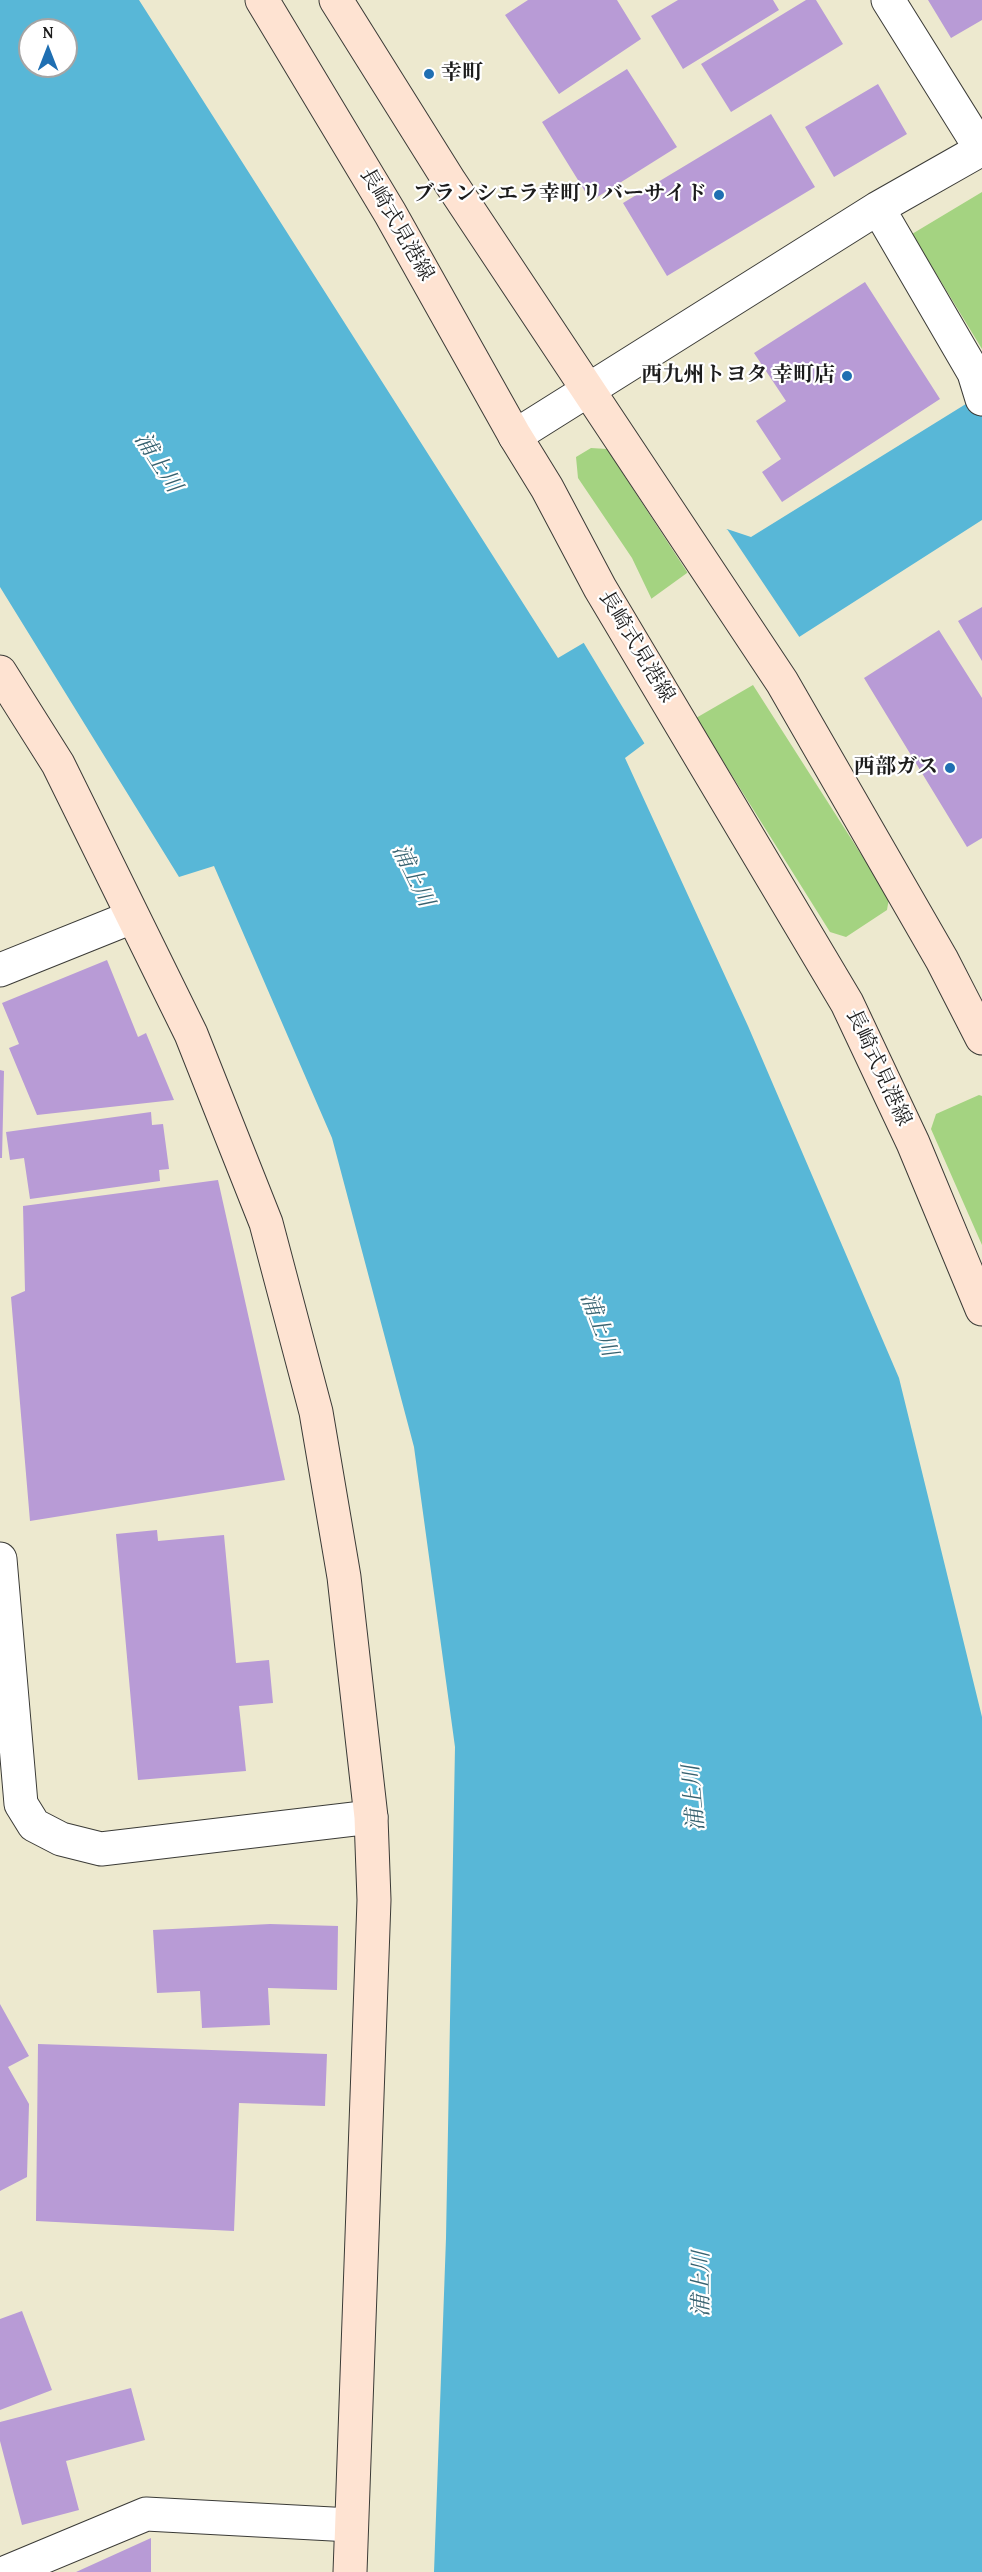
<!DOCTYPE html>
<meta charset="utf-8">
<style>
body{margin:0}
#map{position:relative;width:982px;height:2572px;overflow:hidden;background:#ede9cf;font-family:"Gentium Book Plus",serif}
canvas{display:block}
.north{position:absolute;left:18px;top:18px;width:60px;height:60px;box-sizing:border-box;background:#fff;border:2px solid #a4a4a4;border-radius:50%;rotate:0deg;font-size:16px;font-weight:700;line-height:24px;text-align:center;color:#1c1c1c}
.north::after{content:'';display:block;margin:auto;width:21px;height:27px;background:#1f6fb2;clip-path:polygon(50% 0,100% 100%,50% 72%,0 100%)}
</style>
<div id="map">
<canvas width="982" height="2572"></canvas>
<div class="north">N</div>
</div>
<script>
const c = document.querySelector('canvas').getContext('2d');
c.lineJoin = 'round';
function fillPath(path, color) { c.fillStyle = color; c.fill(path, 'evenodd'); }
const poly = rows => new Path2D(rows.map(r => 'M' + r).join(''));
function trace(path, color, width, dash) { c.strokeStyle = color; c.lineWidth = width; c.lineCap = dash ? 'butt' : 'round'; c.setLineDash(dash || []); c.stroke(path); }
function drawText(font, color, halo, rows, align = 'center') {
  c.font = font + ' "Gentium Book Plus","Noto Serif JP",serif'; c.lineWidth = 4.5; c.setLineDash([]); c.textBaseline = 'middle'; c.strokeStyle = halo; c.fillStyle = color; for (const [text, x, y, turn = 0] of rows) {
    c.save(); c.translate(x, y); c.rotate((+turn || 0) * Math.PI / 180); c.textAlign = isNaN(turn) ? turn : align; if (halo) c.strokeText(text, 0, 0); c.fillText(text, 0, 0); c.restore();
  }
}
fillPath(poly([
 [982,192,982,349,912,234],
 [591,448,607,449,689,575,653,602,632,558,578,478,576,457],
 [753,685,889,898,887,910,846,937,830,932,696,718],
 [979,1095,982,1096,982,1245,931,1129,936,1114]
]), '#a4d381');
fillPath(poly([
 [0,0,139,0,558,658,653,602,689,575,727,529,751,537,982,394,982,520,710,694,625,758,748,1026,899,1378,982,1717,982,2572,434,2572,446,2238,455,1747,414,1447,332,1138,214,866,179,877,0,587],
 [30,30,66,30,66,66,30,66]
]), '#58b7d7');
fillPath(poly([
 [727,529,800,638,711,697,646,746,582,640,651,599,687,573,719,535]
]), '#ede9cf');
fillPath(poly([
 [528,0,617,0,641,39,559,94,505,15],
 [678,0,773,0,779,10,683,69,651,16],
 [806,0,816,0,843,44,731,112,701,64],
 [928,0,982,0,982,20,951,38],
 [627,69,677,147,591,201,542,122],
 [878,84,907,134,834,177,805,127],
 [771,114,815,187,667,276,623,203],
 [865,282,940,399,782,502,762,472,781,459,756,421,786,401,754,353],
 [982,607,982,661,958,621],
 [939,630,982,698,982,838,967,847,864,678],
 [107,960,138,1037,146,1033,174,1100,37,1115,9,1048,19,1044,2,1003],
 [0,1070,4,1071,2,1158,0,1158],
 [151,1112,152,1125,163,1124,169,1169,159,1170,160,1181,30,1199,24,1158,10,1160,6,1132],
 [218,1180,285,1480,30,1521,11,1297,25,1291,23,1206],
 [157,1530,158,1541,224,1535,236,1663,269,1660,273,1703,239,1706,246,1771,138,1780,116,1534],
 [270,1924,338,1926,337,1990,268,1988,270,2025,202,2028,200,1991,157,1993,153,1930],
 [0,2004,29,2056,8,2067,29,2104,27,2177,0,2191],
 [38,2044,327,2054,325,2106,239,2103,234,2231,36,2221],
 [22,2311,52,2390,0,2410,0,2319],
 [131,2388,145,2440,66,2461,79,2510,22,2525,0,2441,0,2422],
 [151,2538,151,2572,76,2572]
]), '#b89bd6');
const street = poly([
 [888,0,981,149],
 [878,208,974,373,982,399],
 [515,436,878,208,982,149],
 [0,970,132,917],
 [0,1559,21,1804,34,1825,61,1839,101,1849,371,1817],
 [7,2572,146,2514,351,2525]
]);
const secondary = poly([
 [262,0,390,213,515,436,547,488,600,588,847,1003,913,1143,982,1309],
 [336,0,450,182,782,682,942,960,982,1038],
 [0,672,58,764,191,1034,266,1223,316,1412,344,1577,371,1817,374,1900,350,2572]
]);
trace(street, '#3b3b37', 35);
trace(secondary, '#3b3b37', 35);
trace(street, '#fff', 33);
trace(secondary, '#fee3d2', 33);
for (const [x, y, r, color] of [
 [429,74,6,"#1f6fb2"],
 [719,195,6,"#1f6fb2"],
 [847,376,6,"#1f6fb2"],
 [950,768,6,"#1f6fb2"]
]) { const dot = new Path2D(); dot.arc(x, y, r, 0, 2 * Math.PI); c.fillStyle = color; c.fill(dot); trace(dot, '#fff', 2); }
drawText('bold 21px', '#1c1c1c', '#fff', [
 ["幸町",441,74,"left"],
 ["ブランシエラ幸町リバーサイド",707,195],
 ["西九州トヨタ 幸町店",835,376],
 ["西部ガス",938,768]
], 'right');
drawText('21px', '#1c1c1c', '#fff', [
 ["長崎式見港線",396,225,60],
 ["長崎式見港線",636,647,59],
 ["長崎式見港線",878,1068,65]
]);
drawText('italic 22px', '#376270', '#fff', [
 ["浦上川",157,463,57],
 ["浦上川",412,876,64],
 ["浦上川",598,1325,69],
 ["浦上川",695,1798,-95],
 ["浦上川",702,2284,-90]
]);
</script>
